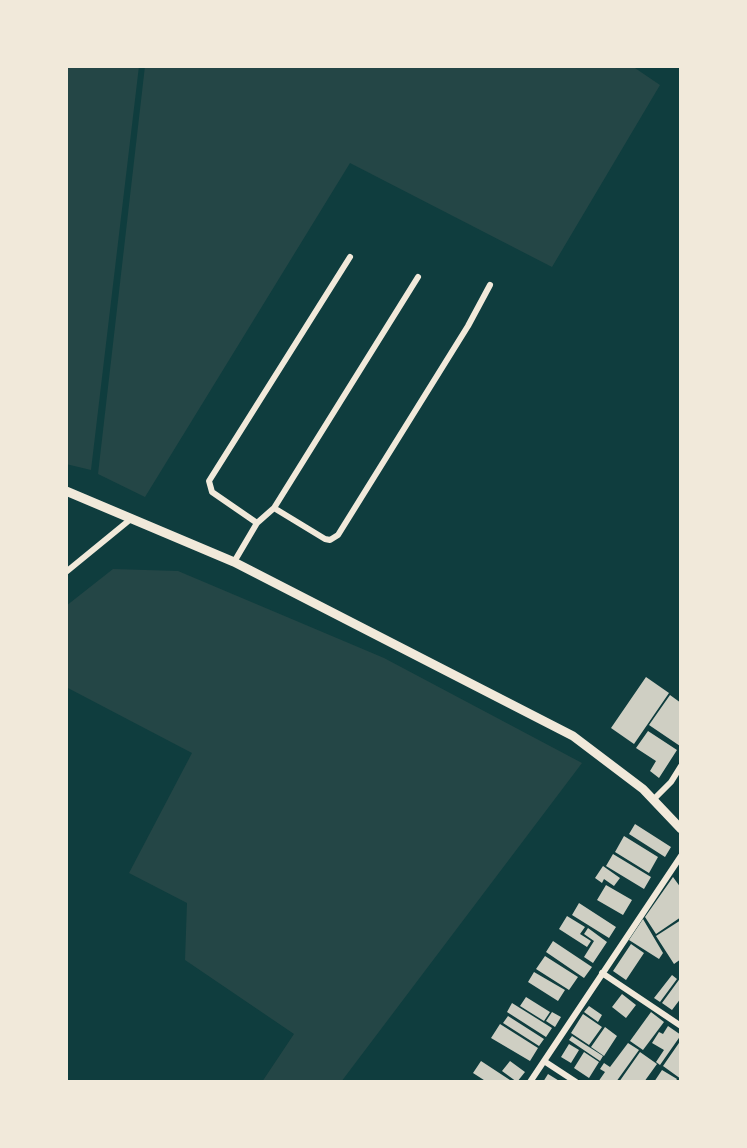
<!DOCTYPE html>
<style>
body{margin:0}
#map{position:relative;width:747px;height:1148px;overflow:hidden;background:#0f3d3e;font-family:Spectral,serif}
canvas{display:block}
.frame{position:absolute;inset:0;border:68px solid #f1e9da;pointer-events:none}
</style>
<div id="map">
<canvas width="747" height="1148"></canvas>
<div class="frame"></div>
</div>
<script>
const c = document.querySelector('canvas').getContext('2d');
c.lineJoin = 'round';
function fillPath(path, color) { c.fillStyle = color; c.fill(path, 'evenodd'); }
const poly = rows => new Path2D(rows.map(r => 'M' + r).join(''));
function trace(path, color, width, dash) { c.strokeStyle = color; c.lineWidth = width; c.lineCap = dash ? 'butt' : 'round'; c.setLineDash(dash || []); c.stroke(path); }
fillPath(poly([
 [66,66,139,66,91,470,66,464],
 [145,66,632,66,660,85,552,267,350,163,145,497,98,474],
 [113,569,178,571,384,658,582,763,341,1082,262,1082,294,1034,185,960,187,903,129,873,192,753,66,687,66,606]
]), '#244646');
fillPath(poly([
 [646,677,669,693,634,744,611,728],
 [670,695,681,703,680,746,649,725],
 [648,731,677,750,659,778,650,771,656,761,636,748],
 [635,824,671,847,665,857,629,834],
 [624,836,658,857,649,873,615,852],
 [613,854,651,877,644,889,606,866],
 [603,866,620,878,614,886,604,879,602,883,595,878],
 [673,877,681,888,681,917,656,934,645,917],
 [606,885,632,900,623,915,597,900],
 [579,903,616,927,609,938,572,915],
 [567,916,585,927,580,934,591,941,587,947,559,929],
 [643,919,663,953,659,959,629,940],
 [681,920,681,959,674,964,656,936],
 [588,928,607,942,593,963,584,957,594,941,584,934],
 [553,941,592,967,584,978,546,952],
 [631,944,644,953,626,980,613,971],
 [545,956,578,977,569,990,536,969],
 [534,972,565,990,558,1001,528,982],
 [672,975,677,979,660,1002,654,998],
 [681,977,681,998,672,1010,662,1003],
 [622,994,636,1005,626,1018,612,1007],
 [526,997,550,1012,544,1021,520,1006],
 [512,1003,552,1028,546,1037,507,1012],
 [589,1006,602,1015,598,1022,584,1012],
 [552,1012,561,1017,555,1027,546,1021],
 [651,1012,664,1022,643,1050,630,1041],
 [583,1014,602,1027,589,1045,571,1033],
 [508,1016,544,1039,539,1046,503,1023],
 [500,1024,538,1048,530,1061,491,1038],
 [668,1026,681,1035,660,1065,656,1062,664,1050,652,1043,659,1032,663,1034],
 [605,1027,617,1036,604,1056,591,1047],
 [572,1036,603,1056,600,1061,569,1040],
 [681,1040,681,1079,663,1066],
 [628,1043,639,1050,616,1082,598,1082,605,1072,600,1069,604,1063,610,1067],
 [569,1044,579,1050,571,1063,561,1057],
 [584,1052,599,1062,589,1078,574,1068],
 [640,1052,657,1064,644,1082,619,1082],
 [481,1061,513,1082,487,1082,473,1073],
 [510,1061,525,1072,517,1082,502,1071],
 [662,1070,677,1079,675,1082,654,1082],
 [548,1074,561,1082,543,1082]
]), '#cfcfc3');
trace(poly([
 [274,508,325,539,330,540,338,535,468,326,490,285],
 [257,523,212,492,209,481,350,257],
 [234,562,257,523,274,508,418,277],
 [66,572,132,518],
 [654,799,671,782,681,766],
 [602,973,681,1026],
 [544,1061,576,1082],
 [530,1082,681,856]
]), '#f1e9da', 6);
trace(poly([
 [66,491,234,562,573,736,643,789,681,829]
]), '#f1e9da', 9);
</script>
